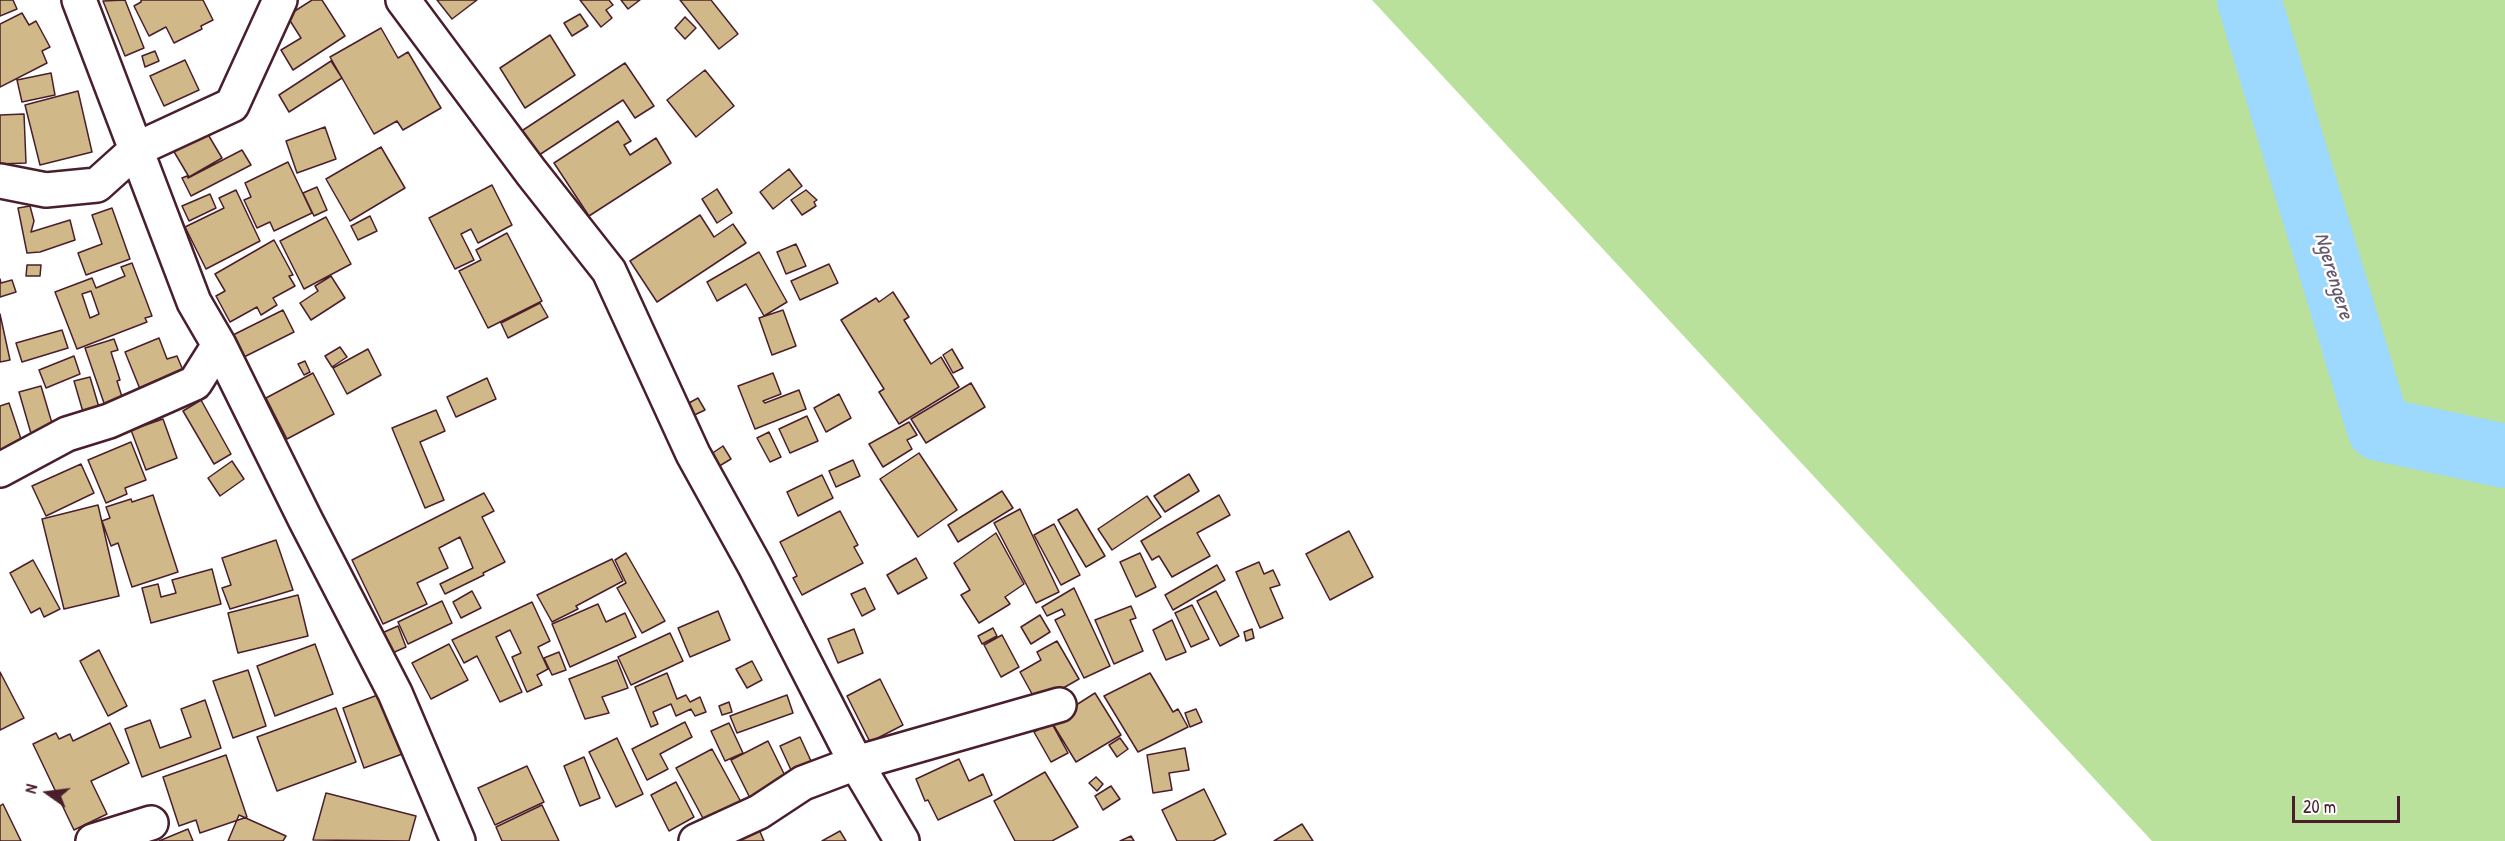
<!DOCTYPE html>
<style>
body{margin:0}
#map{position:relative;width:2505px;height:841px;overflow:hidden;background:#fff;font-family:"Patrick Hand",sans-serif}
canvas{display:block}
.north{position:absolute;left:18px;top:763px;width:60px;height:60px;-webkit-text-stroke:4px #fff;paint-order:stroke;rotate:284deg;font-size:16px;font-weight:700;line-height:24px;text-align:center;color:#4a1f2b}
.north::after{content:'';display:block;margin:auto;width:21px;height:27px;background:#4a1f2b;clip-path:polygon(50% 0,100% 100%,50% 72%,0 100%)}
.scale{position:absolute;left:2292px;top:796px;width:108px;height:27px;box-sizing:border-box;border:3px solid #4a1f2b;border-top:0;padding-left:8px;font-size:18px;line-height:21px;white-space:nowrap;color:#4a1f2b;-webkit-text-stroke:4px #fff;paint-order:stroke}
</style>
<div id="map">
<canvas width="2505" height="841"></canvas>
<div class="north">N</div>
<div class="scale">20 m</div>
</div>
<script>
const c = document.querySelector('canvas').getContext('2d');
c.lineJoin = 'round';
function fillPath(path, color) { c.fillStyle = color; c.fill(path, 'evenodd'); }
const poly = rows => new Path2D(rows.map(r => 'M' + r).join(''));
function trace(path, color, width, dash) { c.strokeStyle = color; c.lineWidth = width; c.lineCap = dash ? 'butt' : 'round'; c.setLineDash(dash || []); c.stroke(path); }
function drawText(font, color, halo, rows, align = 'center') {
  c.font = font + ' "Patrick Hand",sans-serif'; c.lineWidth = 5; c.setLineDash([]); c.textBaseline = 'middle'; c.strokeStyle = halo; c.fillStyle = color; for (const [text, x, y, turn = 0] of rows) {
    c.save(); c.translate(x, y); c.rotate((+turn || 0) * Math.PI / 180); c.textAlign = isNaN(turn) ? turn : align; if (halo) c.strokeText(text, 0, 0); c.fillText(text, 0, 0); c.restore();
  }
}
fillPath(poly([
 [1372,0,2505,0,2505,841,2152,841]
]), '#b9e19c');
trace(poly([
 [2249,0,2379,429,2505,456]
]), '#9dd8fe', 64);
const building = poly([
 [0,0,13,0,17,9,0,16,0,0],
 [125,0,144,48,125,56,103,1,125,0],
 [141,0,203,0,213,20,201,26,202,29,174,43,166,27,149,36,134,6,141,2,141,0],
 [312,0,322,0,345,36,293,70,281,50,301,38,287,16,312,0],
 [437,0,477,0,452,19,437,0],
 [580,0,609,0,613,5,606,10,612,18,601,27,580,0],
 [621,0,640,0,628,9,621,0],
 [680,0,711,0,738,34,719,49,680,0],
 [22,13,29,25,36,21,50,47,42,51,47,63,0,87,0,24,22,13],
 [580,14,588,26,572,36,564,23,580,14],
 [685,17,696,28,685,39,675,28,685,17],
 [381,28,398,58,408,52,441,108,403,130,397,121,374,134,330,57,381,28],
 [550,35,575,75,525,108,500,68,550,35],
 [155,51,159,61,145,67,142,56,155,51],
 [185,60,199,90,164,106,150,76,185,60],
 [331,61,342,78,289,112,279,95,331,61],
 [625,63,654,106,635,118,623,100,530,161,514,136,625,63],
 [705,70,734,106,696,137,667,100,705,70],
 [51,73,55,95,22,102,17,80,51,73],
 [78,91,92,152,40,165,25,105,78,91],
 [24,114,26,163,0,164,0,115,24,114],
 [618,121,631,141,624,145,630,155,656,138,671,163,589,216,554,163,618,121],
 [325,127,336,159,297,173,286,141,325,127],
 [206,131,222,158,189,177,173,150,206,131],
 [381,147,405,188,350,221,326,179,381,147],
 [242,150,251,165,191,196,182,178,187,176,188,178,242,150],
 [288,162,312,213,274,231,270,222,257,228,244,200,251,197,245,183,288,162],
 [789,169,802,186,773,209,760,192,789,169],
 [492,185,512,225,478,243,471,229,461,234,474,260,455,269,429,218,492,185],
 [317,187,327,210,314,216,303,193,317,187],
 [717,189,732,213,717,223,702,199,717,189],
 [236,190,260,241,206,269,185,227,224,208,219,198,236,190],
 [806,190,817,200,814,202,816,206,802,215,791,200,806,190],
 [210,194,216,208,189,221,182,206,210,194],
 [30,206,34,221,31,232,70,220,75,240,40,252,27,253,18,208,30,206],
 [112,208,130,259,86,275,78,253,102,244,92,215,112,208],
 [700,215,714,237,733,224,746,243,657,302,630,261,700,215],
 [370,216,377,231,358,240,351,226,370,216],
 [326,217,351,264,304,289,280,241,326,217],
 [507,233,542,301,488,328,459,271,481,260,476,250,507,233],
 [274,240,293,275,289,276,295,286,273,298,277,305,261,315,257,307,230,322,216,296,225,291,215,274,274,240],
 [796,244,806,266,786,274,777,252,796,244],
 [759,252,787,302,764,316,746,284,717,301,707,282,759,252],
 [132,263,152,316,145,318,147,322,77,349,55,292,92,278,96,288,125,276,121,267,132,263],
 [91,291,99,314,90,318,82,294,91,291],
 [829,264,838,283,800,300,791,281,829,264],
 [27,265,41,265,40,276,26,276,27,265],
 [331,276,345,298,311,320,300,303,318,291,315,286,331,276],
 [0,279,1,283,12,280,16,292,0,297,0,279],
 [893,292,909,317,904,320,931,364,941,357,959,387,899,424,879,392,884,389,841,320,876,298,879,302,893,292],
 [540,303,548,317,508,338,501,323,540,303],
 [283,310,294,332,240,359,229,337,283,310],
 [783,310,796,346,772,355,759,318,783,310],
 [0,314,10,360,0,362,0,314],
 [62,330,68,348,22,362,16,343,62,330],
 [159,338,167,359,177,356,185,375,142,394,125,352,159,338],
 [114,339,118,350,111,352,120,380,117,381,123,400,105,406,85,348,114,339],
 [340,347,347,357,332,367,325,356,340,347],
 [368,349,381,375,347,394,333,368,368,349],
 [952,349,963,368,953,373,943,355,952,349],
 [74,356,80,374,46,388,39,370,74,356],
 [305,361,310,372,304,375,298,364,305,361],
 [313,373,334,414,287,439,266,398,313,373],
 [773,373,781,394,763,401,765,403,799,390,806,409,755,429,738,386,773,373],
 [90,377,101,414,90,416,88,410,83,412,74,381,90,377],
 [487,378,496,399,456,417,447,397,487,378],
 [971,383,985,407,926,443,911,419,971,383],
 [41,386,54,430,32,437,19,392,41,386],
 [839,394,851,418,826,432,814,408,839,394],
 [698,398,705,410,686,419,680,408,698,398],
 [201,400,231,454,214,464,183,411,201,400],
 [9,403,22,442,0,450,0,406,9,403],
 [436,410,445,431,420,442,444,500,425,508,392,428,436,410],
 [807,416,818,441,790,453,779,429,807,416],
 [163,419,177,458,146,470,131,430,163,419],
 [909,422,917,435,907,440,912,449,883,467,869,444,909,422],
 [769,432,781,457,770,462,757,438,769,432],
 [131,442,146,480,125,488,127,494,106,503,88,460,131,442],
 [723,446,731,459,716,468,708,456,723,446],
 [919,453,957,510,918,537,880,479,919,453],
 [853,460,860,476,836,487,829,471,853,460],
 [232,461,244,479,220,496,208,478,232,461],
 [81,464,94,493,46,516,32,486,81,464],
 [1189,474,1199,491,1165,512,1154,496,1189,474],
 [822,475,833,498,798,516,787,492,822,475],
 [1002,491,1013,508,958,542,948,525,1002,491],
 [484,493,494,511,482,517,505,562,483,573,484,575,445,594,440,584,473,568,460,537,439,548,448,568,417,583,427,604,383,624,352,560,484,493],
 [153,495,178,572,132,587,118,543,111,546,102,521,110,518,106,507,131,499,132,502,153,495],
 [1219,495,1230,515,1197,533,1210,556,1172,577,1159,556,1152,560,1141,541,1219,495],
 [1147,496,1161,517,1112,550,1098,529,1147,496],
 [98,505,119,596,64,609,42,519,98,505],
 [1020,509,1059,592,1036,603,994,523,1020,509],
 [1077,509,1105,556,1086,567,1058,520,1077,509],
 [840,511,858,545,854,547,863,563,802,595,793,578,797,576,780,542,840,511],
 [1054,524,1080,575,1061,585,1034,535,1054,524],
 [1349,531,1373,577,1330,600,1306,554,1349,531],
 [996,533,1024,584,1005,597,1010,604,979,623,961,595,970,590,954,563,996,533],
 [276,540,293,590,230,609,222,588,231,585,222,558,276,540],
 [626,553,665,621,642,633,617,588,626,583,615,560,626,553],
 [1140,553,1156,587,1136,597,1120,562,1140,553],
 [916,558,927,578,898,594,887,575,916,558],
 [612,559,623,581,576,606,578,609,552,622,537,595,612,559],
 [33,560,60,609,44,617,40,608,31,613,10,573,33,560],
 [1259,562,1264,574,1273,570,1280,585,1270,588,1283,618,1260,628,1236,572,1259,562],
 [1217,565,1225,580,1173,610,1165,595,1217,565],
 [212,569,221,604,151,623,142,588,158,584,161,597,176,593,172,580,212,569],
 [865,588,875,609,862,616,851,594,865,588],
 [1074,588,1110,666,1084,678,1055,620,1065,615,1062,609,1047,616,1042,607,1074,588],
 [472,591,481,608,461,618,453,602,472,591],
 [1216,591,1239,636,1220,646,1197,601,1216,591],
 [298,595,308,636,238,653,228,613,298,595],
 [442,601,452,623,408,644,398,622,442,601],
 [532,602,550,641,538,647,548,669,537,675,542,685,527,692,512,657,521,653,510,630,496,637,522,692,500,702,477,656,464,663,452,640,532,602],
 [598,604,606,622,625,613,636,637,570,667,552,624,598,604],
 [1192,605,1209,639,1191,647,1175,613,1192,605],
 [1131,606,1136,618,1130,620,1143,651,1114,664,1095,620,1131,606],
 [718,611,730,640,690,657,678,628,718,611],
 [1040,615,1050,632,1031,644,1021,627,1040,615],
 [1172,620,1186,652,1166,660,1153,630,1172,620],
 [398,626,406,647,390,654,382,633,398,626],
 [993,628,997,636,982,644,978,636,993,628],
 [854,629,863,653,838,663,828,639,854,629],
 [1252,629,1254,638,1246,641,1244,632,1252,629],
 [670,633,683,661,631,685,618,657,670,633],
 [1002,635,1019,667,1001,677,984,645,1002,635],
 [1057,641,1079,679,1037,703,1020,672,1041,660,1037,652,1057,641],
 [315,644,333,694,275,716,257,666,315,644],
 [449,644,468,680,431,699,412,663,449,644],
 [99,650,127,706,108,716,80,661,99,650],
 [559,652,566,670,552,675,544,658,559,652],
 [617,660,628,688,602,697,609,713,585,719,569,679,617,660],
 [752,661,762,680,747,688,736,669,752,661],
 [248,670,266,726,233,738,213,681,248,670],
 [0,672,24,718,0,730,0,672],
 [667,673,677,699,686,695,690,702,700,697,706,712,695,716,691,709,676,716,671,704,653,712,658,724,651,727,635,687,667,673],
 [1150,673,1173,712,1178,709,1188,727,1138,752,1104,696,1150,673],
 [880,679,903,725,870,742,847,696,880,679],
 [383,693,405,753,364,768,343,708,383,693],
 [1095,693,1121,735,1076,762,1051,721,1095,693],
 [787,695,793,713,737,733,730,716,787,695],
 [205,700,221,748,142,777,125,729,150,720,160,748,191,737,181,709,205,700],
 [729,702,732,712,722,715,719,706,729,702],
 [336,708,356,762,277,791,257,737,336,708],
 [1196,709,1202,722,1190,727,1185,713,1196,709],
 [685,722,692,737,660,754,668,769,647,780,632,749,685,722],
 [1051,722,1068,753,1051,762,1034,732,1051,722],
 [110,723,129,763,91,781,107,814,74,830,33,744,56,733,59,739,70,734,73,741,110,723],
 [729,723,743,753,725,761,711,731,729,723],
 [800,737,816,772,796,781,780,746,800,737],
 [617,738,643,794,616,807,589,752,617,738],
 [1120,738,1128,749,1117,757,1109,745,1120,738],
 [768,741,790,786,753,804,731,760,768,741],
 [1185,748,1189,770,1169,773,1172,790,1153,793,1147,755,1185,748],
 [712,749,741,802,705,822,676,768,712,749],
 [226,755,247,817,200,833,196,820,179,826,163,777,226,755],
 [584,757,600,798,580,806,564,766,584,757],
 [959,759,969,781,983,774,992,795,938,820,928,800,925,801,916,779,959,759],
 [527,766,544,802,495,825,478,788,527,766],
 [1045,772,1078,827,1052,841,1015,841,994,801,1045,772],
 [1096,777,1103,784,1097,791,1089,783,1096,777],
 [676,782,694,817,669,831,651,795,676,782],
 [1111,786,1120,799,1103,810,1095,796,1111,786],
 [1204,789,1226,834,1213,841,1177,841,1162,810,1204,789],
 [326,793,416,816,409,841,313,840,326,793],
 [3,804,21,841,0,841,0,806,3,804],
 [542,805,559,841,502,841,496,827,542,805],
 [239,815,286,836,283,841,228,841,239,815],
 [1302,824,1313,841,1274,841,1302,824],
 [758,827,764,841,730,841,758,827],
 [188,829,193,841,159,841,188,829],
 [840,831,846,841,822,841,840,831],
 [1131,836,1134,841,1120,841,1131,836]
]);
fillPath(building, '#d1b888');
trace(building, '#4a1f2b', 1.5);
const minor = poly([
 [79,0,194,302,219,345,305,519,395,693,458,841],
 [403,0,531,172,609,271,693,454,755,566,856,763,902,841],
 [0,181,46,190,97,185,137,149,232,105,280,0],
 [0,470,67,434,109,421,195,383,219,345],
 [93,841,151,823],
 [696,841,759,812,803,783,856,763,1059,705]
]);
trace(minor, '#4a1f2b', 38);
trace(minor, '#fff', 33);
drawText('italic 21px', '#63566a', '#fff', [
 ["Ngerengere",2333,276,73]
]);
</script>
